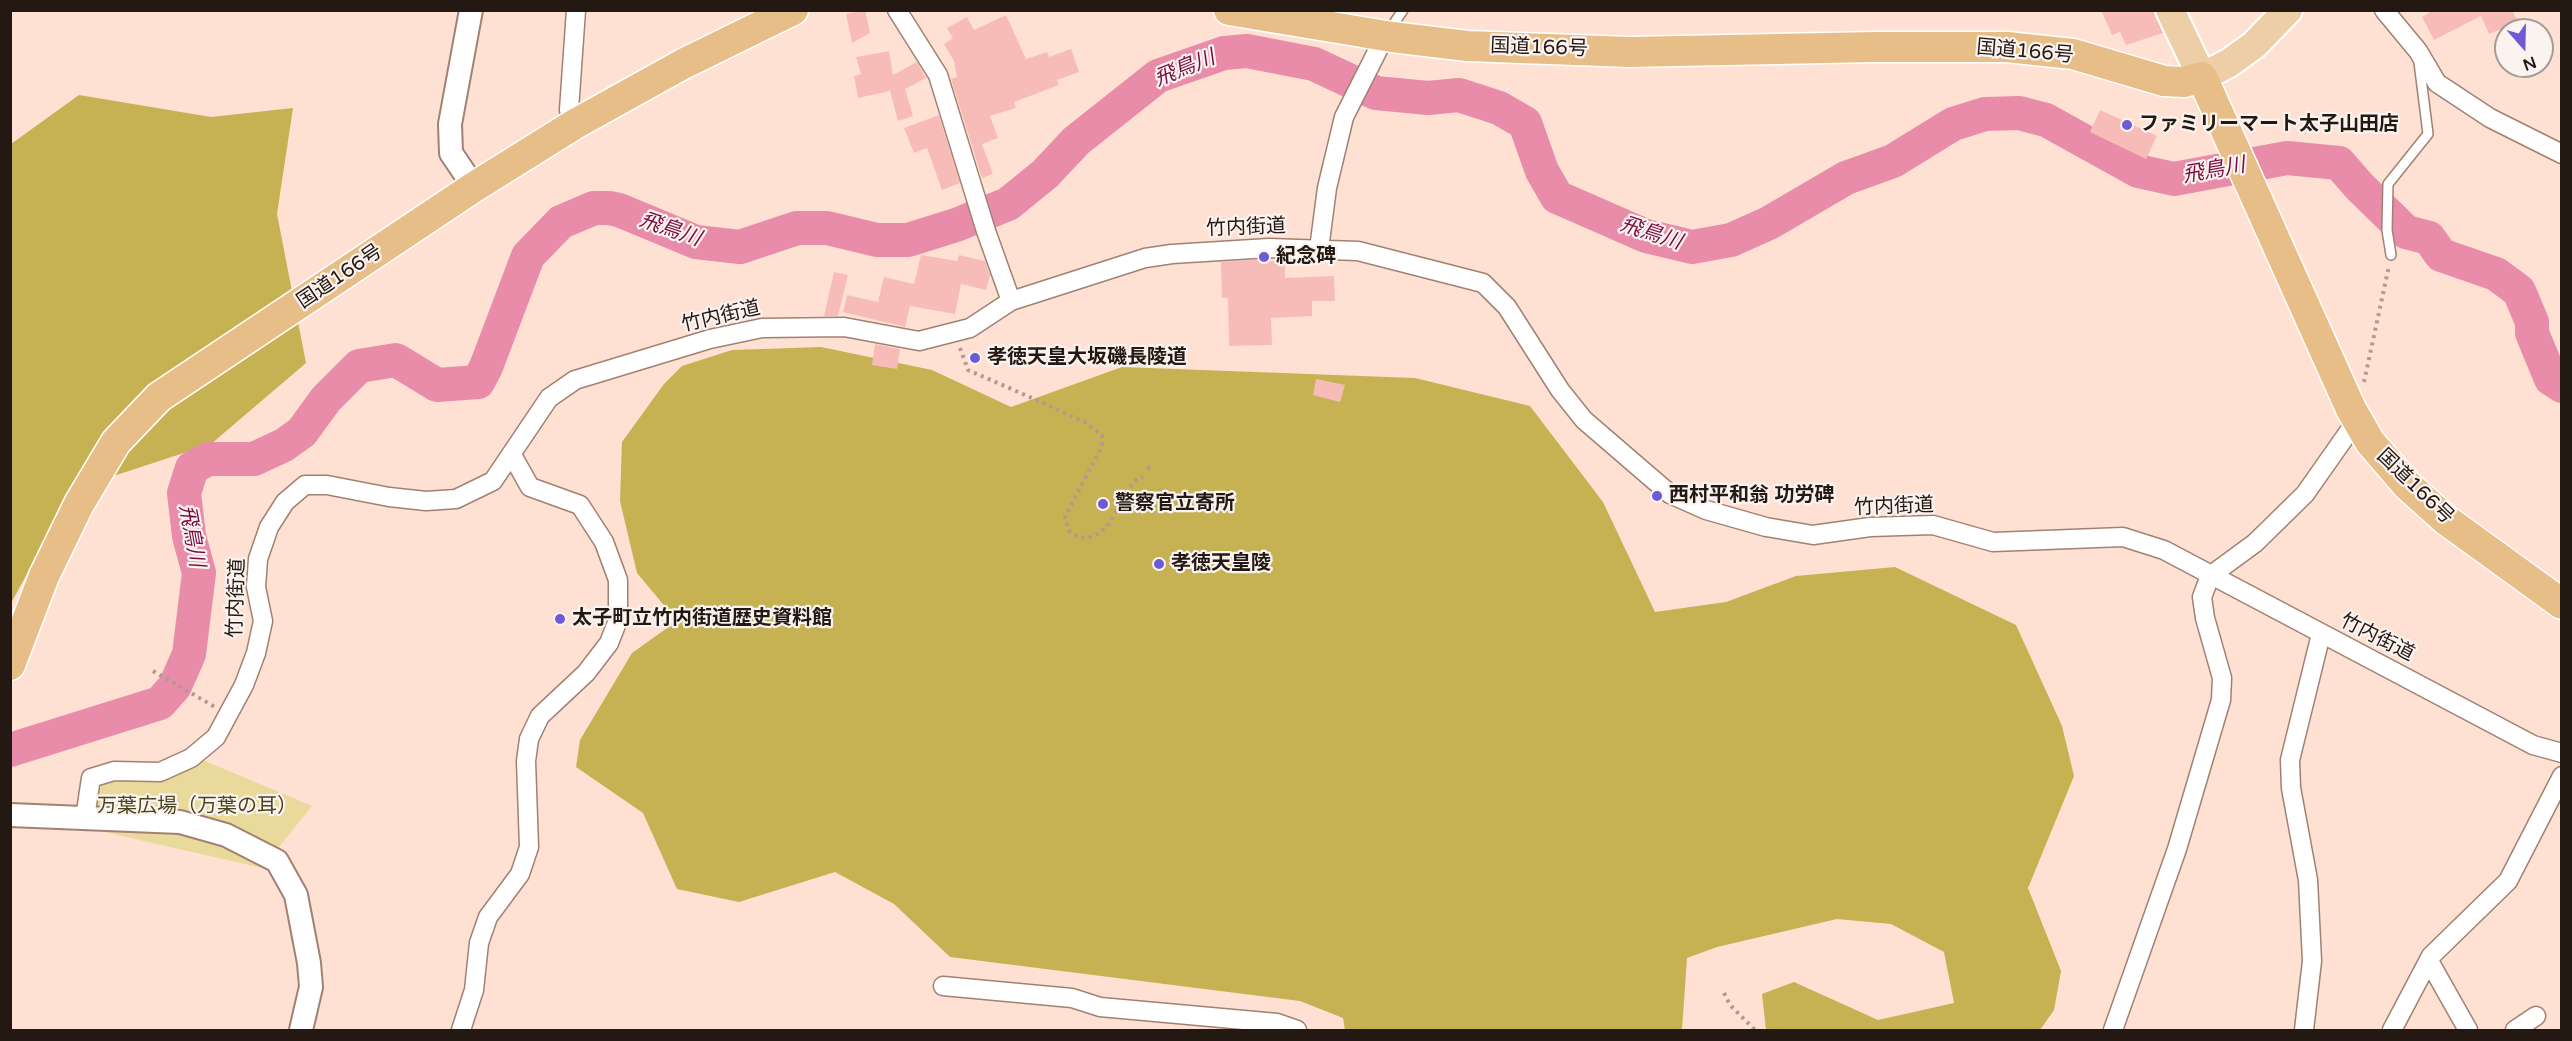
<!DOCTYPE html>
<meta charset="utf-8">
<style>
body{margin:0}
#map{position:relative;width:2572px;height:1041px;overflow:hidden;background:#fee1d3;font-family:"Varela Round",sans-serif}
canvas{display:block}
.frame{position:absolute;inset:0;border:12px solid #241812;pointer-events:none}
.north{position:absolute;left:2494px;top:18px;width:60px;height:60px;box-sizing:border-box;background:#fbf3f0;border:2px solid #a59b97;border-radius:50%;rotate:160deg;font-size:16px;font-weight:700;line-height:24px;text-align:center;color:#241812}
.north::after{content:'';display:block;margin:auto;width:21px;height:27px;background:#6d5ad4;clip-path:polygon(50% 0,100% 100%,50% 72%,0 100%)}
</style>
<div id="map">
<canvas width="2572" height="1041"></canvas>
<div class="frame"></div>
<div class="north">N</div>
</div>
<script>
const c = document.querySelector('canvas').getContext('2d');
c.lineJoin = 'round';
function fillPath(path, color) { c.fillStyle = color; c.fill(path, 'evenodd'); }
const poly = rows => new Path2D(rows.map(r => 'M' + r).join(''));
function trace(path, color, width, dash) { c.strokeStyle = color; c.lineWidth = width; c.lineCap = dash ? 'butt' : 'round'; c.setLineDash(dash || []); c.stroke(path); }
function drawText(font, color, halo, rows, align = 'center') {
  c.font = font + ' "Varela Round","Noto Sans JP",sans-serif'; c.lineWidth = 4.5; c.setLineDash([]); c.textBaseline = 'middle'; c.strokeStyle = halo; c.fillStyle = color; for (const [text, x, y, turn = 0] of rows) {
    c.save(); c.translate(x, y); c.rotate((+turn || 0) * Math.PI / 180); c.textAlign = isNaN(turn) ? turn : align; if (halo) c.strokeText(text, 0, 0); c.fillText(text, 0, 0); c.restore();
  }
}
fillPath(poly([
 [205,761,312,806,262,868,87,828,109,763]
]), '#e9da9b');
fillPath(poly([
 [79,95,211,117,293,108,277,214,306,363,211,444,74,489,11,603,11,144],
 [821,347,932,370,1011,407,1122,367,1415,378,1530,406,1603,502,1655,612,1726,602,1796,576,1895,567,2016,625,2062,726,2074,776,2028,888,2061,971,2054,1010,2040,1030,1766,1030,1762,994,1794,982,1878,1020,1954,1003,1944,952,1891,924,1837,919,1717,947,1687,958,1682,1030,1345,1030,1343,1018,1300,1001,950,957,894,904,835,872,739,902,677,889,643,813,576,767,580,740,632,653,677,621,637,573,620,501,622,442,664,384,682,366,732,350]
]), '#c6b153');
trace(poly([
 [10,750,160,703,175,686,189,654,199,573,189,536,184,493,192,468,208,459,254,459,284,445,302,432,326,399,359,366,396,360,437,385,478,382,486,367,528,256,561,222,594,208,609,208,619,210,696,242,740,247,797,228,827,228,877,240,908,240,956,225,1008,204,1045,174,1076,141,1158,76,1224,53,1247,51,1314,64,1376,93,1428,98,1459,95,1499,108,1525,123,1542,171,1557,197,1646,236,1692,247,1731,240,1769,223,1846,178,1893,161,1953,124,1985,114,2019,113,2046,120,2138,171,2174,179,2287,158,2339,163,2359,186,2406,232,2429,238,2441,255,2496,274,2519,291,2532,322,2532,333,2551,379,2562,386]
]), '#e88caa', 34);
fillPath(poly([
 [865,10,870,33,852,43,846,14],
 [2101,10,2154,10,2163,33,2126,45,2120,32,2112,35],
 [2434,10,2512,10,2518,22,2489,34,2481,16,2434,40,2422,17],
 [1006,15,1026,59,1047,52,1049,57,1071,49,1079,72,1057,80,1059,85,1014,102,1016,108,990,116,998,138,982,144,993,174,982,178,951,79,957,77,954,61,944,44,953,38,947,28,967,17,974,30],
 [889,51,893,75,917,62,926,78,905,89,913,116,898,121,890,91,858,98,854,76,861,74,856,57],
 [2100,110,2157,136,2146,159,2090,132],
 [939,115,960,183,942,190,927,148,914,153,904,128],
 [921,255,957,261,959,255,985,261,990,275,986,290,961,284,955,314,910,306,905,327,843,312,847,295,878,302,884,277,914,284],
 [1269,259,1270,261,1285,261,1285,278,1334,276,1335,301,1312,301,1312,316,1271,318,1272,345,1229,346,1228,298,1222,298,1221,262],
 [834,272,848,275,838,316,824,316],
 [875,344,900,349,897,369,872,365],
 [1316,379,1345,385,1340,402,1313,395]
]), '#f8bcb8');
const service = poly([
 [1388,32,1403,10],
 [2391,255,2387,230,2388,184,2428,134,2419,62]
]);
const minor = poly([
 [897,10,938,75,986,231,1011,301],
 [2384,10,2418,51,2437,83,2490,118,2562,154],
 [575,124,569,110,576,10],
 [1319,249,1327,188,1344,117,1385,36],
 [85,818,91,778,114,771,160,772,191,758,216,737,244,685,256,653,263,621,256,587,258,559,269,527,285,502,305,485,327,485,389,497,426,501,456,499,493,481,549,398,575,380,710,339,762,328,844,327,919,341,970,328,1011,301,1145,258,1172,254,1269,248,1358,251,1483,283,1507,307,1560,390,1584,420,1670,494,1706,510,1766,527,1813,535,1870,527,1933,525,1993,542,2123,537,2164,550,2533,745,2562,753],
 [2429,961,2468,1030],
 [943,986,1072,998,1100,1007,1277,1023,1297,1030],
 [461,1030,474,990,479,943,488,917,520,874,529,847,526,761,529,739,540,716,586,673,609,643,618,620,618,580,604,542,580,505,530,487,512,455],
 [2113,1030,2177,849,2221,700,2222,678,2205,618,2202,597,2210,576,2255,543,2305,494,2357,420],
 [2304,1030,2312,961,2308,880,2291,788,2290,760,2321,634],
 [2392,1030,2431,956,2508,881,2562,776],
 [2515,1030,2536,1016]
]);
const tertiary = poly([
 [471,10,450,124,451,153,474,187],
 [10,815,180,822,226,835,277,861,296,895,309,963,311,987,301,1030]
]);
const primary = poly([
 [2170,10,2202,77,2229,63,2254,45,2288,10]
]);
const trunk = poly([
 [1229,10,1392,37,1467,46,1629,52,1875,47,2007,47,2073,54,2164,81,2184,82,2202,77,2351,409,2370,442,2407,485,2446,520,2562,604],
 [10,665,44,576,79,504,116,442,159,397,474,187,575,124,683,64,793,10]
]);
trace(service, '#a18171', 12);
trace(minor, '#a18171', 21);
trace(tertiary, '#a18171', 26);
trace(primary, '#fff', 32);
trace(trunk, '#fff', 33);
trace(poly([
 [960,348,968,370,1041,402,1086,423,1102,435,1102,446,1065,517,1069,531,1079,537,1088,538,1098,534,1107,527,1134,481,1143,477],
 [2364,382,2389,266],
 [1147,468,1150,467],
 [153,671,215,707],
 [1724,993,1730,1005,1755,1030]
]), '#b19a8f', 4, [3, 4.5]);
trace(service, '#fff', 9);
trace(minor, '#fff', 18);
trace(tertiary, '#fff', 22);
trace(primary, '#edcea6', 28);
trace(trunk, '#e7be88', 30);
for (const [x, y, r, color] of [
 [2127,125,6,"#6d5ad4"],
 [1264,257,6,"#6d5ad4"],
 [975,358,6,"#6d5ad4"],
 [1657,496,6,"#6d5ad4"],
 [1103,504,6,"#6d5ad4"],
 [1159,564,6,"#6d5ad4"],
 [560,619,6,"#6d5ad4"]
]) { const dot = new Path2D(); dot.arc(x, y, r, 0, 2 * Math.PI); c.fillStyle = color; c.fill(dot); trace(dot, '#fbf3f0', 2); }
drawText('20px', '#241812', '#fbf3f0', [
 ["国道166号",1539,48,2],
 ["国道166号",2025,52,5],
 ["竹内街道",1246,228,-2],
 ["国道166号",340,277,-34],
 ["竹内街道",721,317,-13],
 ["国道166号",2415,487,44],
 ["竹内街道",1894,507,-2],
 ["竹内街道",237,598,-88],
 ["竹内街道",2377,638,27]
]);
drawText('bold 20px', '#241812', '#fbf3f0', [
 ["ファミリーマート太子山田店",2139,125],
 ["紀念碑",1276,257],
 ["孝徳天皇大坂磯長陵道",987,358],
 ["西村平和翁 功労碑",1669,496],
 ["警察官立寄所",1115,504],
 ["孝徳天皇陵",1171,564],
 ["太子町立竹内街道歴史資料館",572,619]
], 'left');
drawText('20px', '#4c431b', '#fbf3f0', [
 ["万葉広場（万葉の耳）",197,807]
]);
drawText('italic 21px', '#7b0c41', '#fbf3f0', [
 ["飛鳥川",1185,69,-22],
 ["飛鳥川",2214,171,-10],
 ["飛鳥川",670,230,19],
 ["飛鳥川",1651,234,18],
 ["飛鳥川",191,536,80]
]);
</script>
